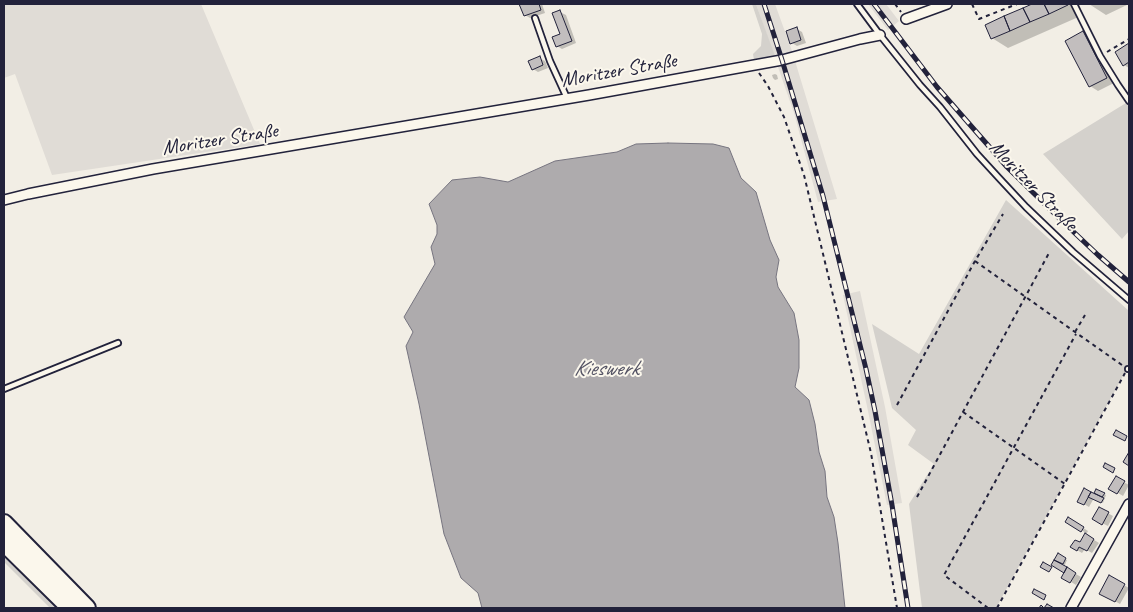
<!DOCTYPE html>
<meta charset="utf-8">
<style>
body{margin:0}
#map{position:relative;width:1133px;height:612px;overflow:hidden;background:#f2eee5;font-family:Caveat,sans-serif}
canvas{display:block}
.frame{position:absolute;inset:0;border:5px solid #22223b;pointer-events:none}
</style>
<div id="map">
<canvas width="1133" height="612"></canvas>
<div class="frame"></div>
</div>
<script>
const c = document.querySelector('canvas').getContext('2d');
c.lineJoin = 'round';
function fillPath(path, color) { c.fillStyle = color; c.fill(path, 'evenodd'); }
const poly = rows => new Path2D(rows.map(r => 'M' + r).join(''));
function trace(path, color, width, dash) { c.strokeStyle = color; c.lineWidth = width; c.lineCap = dash ? 'butt' : 'round'; c.setLineDash(dash || []); c.stroke(path); }
function drawText(font, color, halo, rows, align = 'center') {
  c.font = font + ' Caveat,sans-serif'; c.lineWidth = 4; c.setLineDash([]); c.textBaseline = 'middle'; c.strokeStyle = halo; c.fillStyle = color; for (const [text, x, y, turn = 0] of rows) {
    c.save(); c.translate(x, y); c.rotate((+turn || 0) * Math.PI / 180); c.textAlign = isNaN(turn) ? turn : align; if (halo) c.strokeText(text, 0, 0); c.fillText(text, 0, 0); c.restore();
  }
}
fillPath(poly([
 [4,4,201,4,260,144,52,175,15,74,4,78],
 [756,4,775,4,792,51,837,199,818,202,794,113],
 [868,4,886,4,899,21,888,30],
 [860,291,885,407,902,503,887,505,868,411,843,295]
]), '#e0dcd6');
fillPath(poly([
 [752,4,756,4,775,56,754,60,753,54,761,46,762,34],
 [1126,103,1129,106,1129,231,1122,239,1043,154],
 [1006,200,1129,311,1129,365,996,608,922,608,909,504,934,464,908,445,916,430,892,408,872,324,919,354],
 [4,550,62,608,50,608,4,562]
]), '#d4d1cc');
const water = poly([
 [668,143,713,144,729,148,741,178,756,192,770,240,779,260,776,277,778,287,794,313,799,340,799,368,795,387,809,400,815,424,819,452,825,471,827,497,834,517,838,543,845,608,482,608,478,593,461,578,444,534,419,404,406,346,413,332,404,317,435,264,431,247,437,234,437,225,429,204,452,180,480,177,508,182,555,161,617,152,636,144,668,143]
]);
fillPath(water, '#aeabad');
trace(water, '#76747f', 1);
fillPath(poly([
 [521,4,542,4,545,13,530,18,525,15],
 [1035,4,1079,4,1083,15,1008,48,992,38,986,25],
 [1089,4,1129,4,1106,15],
 [560,12,566,15,576,43,562,49,557,46,562,35],
 [797,29,802,32,806,43,797,46,792,43],
 [1083,33,1091,37,1114,83,1098,91,1090,86],
 [1129,45,1129,68,1124,65,1116,53],
 [539,58,545,61,548,68,538,72,533,69],
 [775,74,777,75,778,79,775,80,773,78,772,75],
 [1116,478,1129,485,1123,496,1110,488],
 [1084,490,1094,495,1097,490,1106,495,1103,503,1094,498,1089,507,1079,501],
 [1100,509,1113,516,1108,526,1094,519],
 [1069,519,1088,531,1086,535,1099,543,1092,553,1085,549,1082,553,1072,547,1080,544,1086,533,1067,521],
 [1058,555,1067,560,1064,567,1081,577,1076,585,1063,577,1066,572,1053,565],
 [1110,577,1129,588,1120,604,1101,593]
]), '#0003');
const building = poly([
 [519,4,539,4,541,10,524,16,519,4],
 [1032,4,1044,4,1049,14,1030,22,1023,8,1032,4],
 [1044,4,1067,4,1068,5,1049,14,1044,4],
 [1023,8,1030,22,1010,31,1004,16,1023,8],
 [560,10,572,41,556,47,552,37,560,34,552,13,560,10],
 [1004,16,1010,31,991,39,985,25,1004,16],
 [797,27,801,40,790,44,786,31,797,27],
 [1083,31,1107,78,1089,87,1065,41,1083,31],
 [1129,43,1129,62,1123,66,1115,52,1129,43],
 [540,56,543,65,532,70,528,61,540,56],
 [1116,430,1127,436,1125,441,1113,435,1116,430],
 [1129,452,1129,466,1123,462,1129,452],
 [1105,463,1115,468,1113,473,1103,467,1105,463],
 [1116,476,1125,481,1117,494,1108,489,1116,476],
 [1084,488,1091,492,1084,505,1077,502,1084,488],
 [1096,489,1105,493,1102,497,1094,493,1096,489],
 [1091,492,1104,498,1101,503,1088,497,1091,492],
 [1099,507,1109,512,1102,525,1092,519,1099,507],
 [1068,517,1084,527,1081,532,1065,522,1068,517],
 [1085,533,1094,539,1087,551,1079,547,1077,551,1070,547,1075,540,1080,542,1085,533],
 [1058,553,1066,558,1063,564,1054,560,1058,553],
 [1054,560,1067,567,1064,573,1051,565,1054,560],
 [1043,562,1052,567,1049,572,1040,567,1043,562],
 [1067,567,1076,573,1070,583,1061,578,1067,567],
 [1109,575,1125,584,1115,602,1099,594,1109,575],
 [1034,589,1046,595,1044,600,1032,593,1034,589],
 [1047,604,1054,608,1039,608,1041,605,1044,608,1047,604]
]);
fillPath(building, '#c2bebe');
trace(building, '#22223b', 1);
const lane = poly([
 [857,4,880,35,920,85,940,107,977,154,999,178,1026,207,1073,252,1129,300],
 [1074,4,1100,56,1118,85,1129,101],
 [535,18,550,61,567,98],
 [1128,369,1129,369],
 [4,389,118,343]
]);
const street = poly([
 [906,19,947,4],
 [4,200,28,194,153,169,589,95,782,60,860,39,880,35],
 [1071,608,1129,504]
]);
const highway = poly([
 [4,523,87,608],
 [4,543,70,608]
]);
trace(lane, '#22223b', 8);
trace(street, '#22223b', 12);
trace(highway, '#22223b', 20);
trace(poly([
 [895,4,901,12],
 [972,4,979,19,1017,4],
 [1107,52,1129,39],
 [759,73,768,86,784,117,804,175,871,453,897,608],
 [975,261,1075,332,1122,365],
 [1075,332,1085,315],
 [897,405,975,261,1003,214],
 [963,412,1065,484],
 [917,497,1049,253],
 [988,608,944,575,1076,334],
 [997,608,1125,373]
]), '#22223b', 2, [4, 4]);
trace(lane, '#fbf7ec', 4.5);
trace(street, '#fbf7ec', 9);
trace(highway, '#fbf7ec', 16);
const rail = poly([
 [764,4,782,60,823,196,866,369,875,411,892,505,908,608],
 [874,4,937,87,1007,167,1061,220,1098,255,1129,282]
]);
trace(rail, '#22223b', 5);
trace(rail, '#fbf7ec', 3, [9]);
drawText('21px', '#22223b', '#fbf7ec', [
 ["Moritzer Straße",619,71,-10],
 ["Moritzer Straße",220,140,-9],
 ["Moritzer Straße",1033,186,46]
]);
drawText('italic 22px', '#535263', '#fbf7ec', [
 ["Kieswerk",606,369]
]);
</script>
